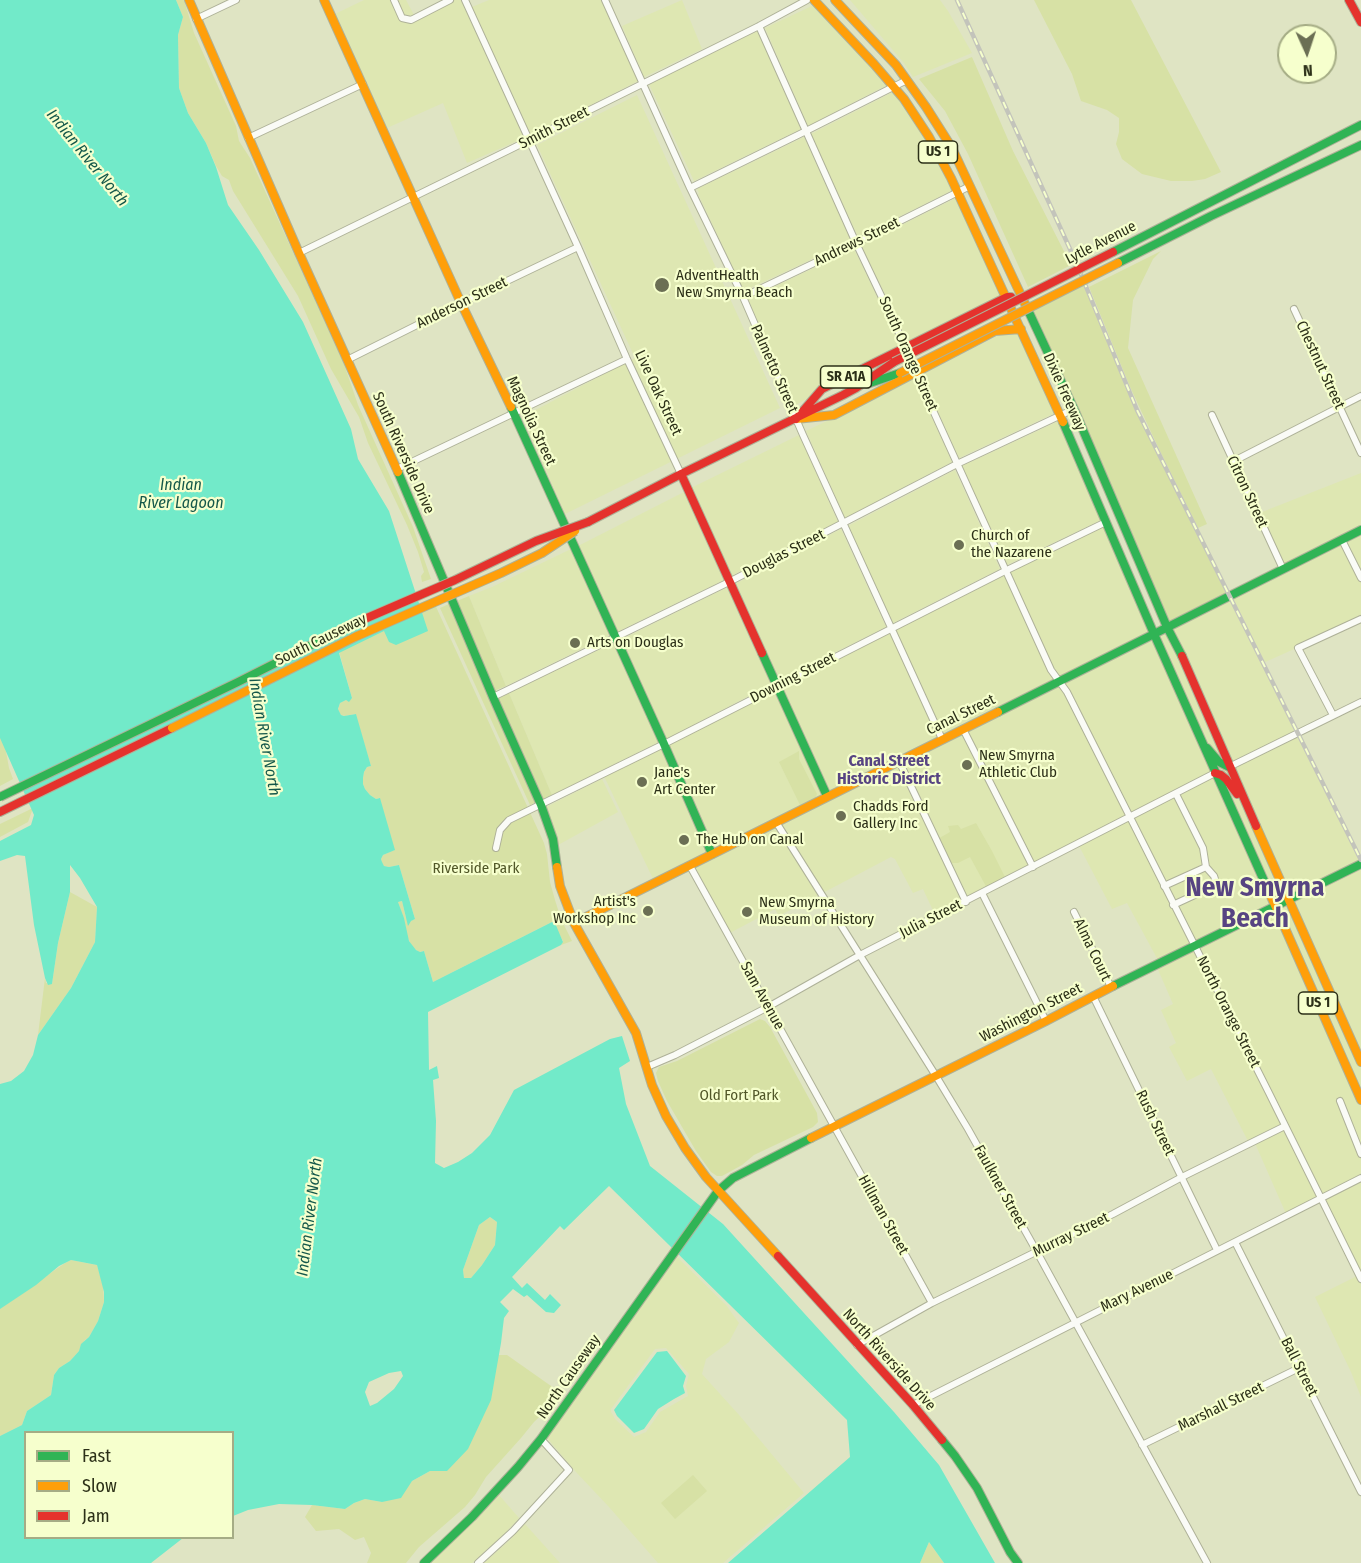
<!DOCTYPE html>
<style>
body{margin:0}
#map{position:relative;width:1361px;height:1563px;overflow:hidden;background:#dfe4c3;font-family:"Fira Sans Condensed",sans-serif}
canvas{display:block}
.legend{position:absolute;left:24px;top:1431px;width:210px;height:108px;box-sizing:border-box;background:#f6ffcd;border:2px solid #a5ac85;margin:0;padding:8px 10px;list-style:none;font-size:18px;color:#2c3018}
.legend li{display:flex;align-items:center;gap:12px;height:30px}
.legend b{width:30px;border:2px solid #a5ac85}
.north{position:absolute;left:1277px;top:24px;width:60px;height:60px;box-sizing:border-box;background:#f6ffcd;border:2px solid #a5ac85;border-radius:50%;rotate:177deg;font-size:16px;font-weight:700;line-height:24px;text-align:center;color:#2c3018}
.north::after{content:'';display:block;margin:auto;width:21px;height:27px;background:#6b6f54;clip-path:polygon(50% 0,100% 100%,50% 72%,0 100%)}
</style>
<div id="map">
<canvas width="1361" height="1563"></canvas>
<ul class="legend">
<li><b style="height:8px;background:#30b455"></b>Fast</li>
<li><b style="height:8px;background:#ff9f0a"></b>Slow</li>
<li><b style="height:8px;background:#e5322d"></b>Jam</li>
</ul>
<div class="north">N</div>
</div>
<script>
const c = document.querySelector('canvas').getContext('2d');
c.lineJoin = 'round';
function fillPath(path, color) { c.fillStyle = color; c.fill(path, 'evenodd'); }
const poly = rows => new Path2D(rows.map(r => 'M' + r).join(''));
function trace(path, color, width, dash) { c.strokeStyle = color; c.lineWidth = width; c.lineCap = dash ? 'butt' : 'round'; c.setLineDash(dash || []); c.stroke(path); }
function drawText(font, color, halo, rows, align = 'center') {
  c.font = font + ' "Fira Sans Condensed",sans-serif'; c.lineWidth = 4.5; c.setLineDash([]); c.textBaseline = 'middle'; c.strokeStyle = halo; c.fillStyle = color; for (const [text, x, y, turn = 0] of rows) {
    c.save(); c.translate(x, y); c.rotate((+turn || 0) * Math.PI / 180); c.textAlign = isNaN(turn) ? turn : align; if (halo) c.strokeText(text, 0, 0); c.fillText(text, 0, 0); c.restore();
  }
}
fillPath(poly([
 [364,0,406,0,414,15,446,0,461,0,524,138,467,163,443,103,387,128,335,14],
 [489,0,601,0,638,81,531,135,472,7],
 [682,0,702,49,644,77,622,26],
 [850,0,940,0,948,11,972,53,913,77,904,63],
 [814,5,887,85,808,126,765,28],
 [758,31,801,129,694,181,649,84],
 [893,92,926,140,953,190,858,237,811,134],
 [637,95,780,408,565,514,522,417,635,358,537,145],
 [804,137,851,241,744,291,707,213,698,194,699,193,697,189],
 [956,198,1001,295,908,342,861,245],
 [854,249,901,346,794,406,748,299],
 [1008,333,1018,333,1055,413,959,458,921,375,997,336],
 [914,378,952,462,845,518,806,431,829,420,836,419],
 [1059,421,1101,520,1007,565,962,466],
 [799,435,838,522,731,576,691,488],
 [955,470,1000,569,893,623,848,526],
 [1361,473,1361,619,1263,663,1361,860,1361,1397,1351,1372,1315,1297,1359,1275,1322,1199,1287,1216,1254,1141,1249,1143,1211,1069,1187,1081,1169,1047,1176,1043,1161,1010,1173,1004,1156,965,1159,962,1127,903,1112,909,1078,844,936,917,923,889,913,893,895,859,891,857,779,916,775,909,728,934,690,866,655,883,603,774,1106,522,1154,633,1282,569,1257,514],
 [684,492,724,580,617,632,578,546],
 [841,529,886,627,779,680,735,584],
 [571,549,610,635,506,686,469,596,492,587],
 [728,587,772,684,666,739,620,640],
 [613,643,659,742,552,795,509,693],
 [602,779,618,812,558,845,546,807],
 [676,1256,726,1305,739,1323,729,1342,706,1359,702,1374,740,1416,804,1493,723,1563,658,1563,609,1507,576,1472,547,1438],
 [666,1348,689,1374,686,1386,688,1396,660,1412,646,1432,634,1437,615,1419,611,1412,611,1409,655,1349],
 [499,1495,519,1518,505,1533,472,1563,430,1563,475,1521],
 [525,1524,560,1563,484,1563,510,1540]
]), '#dee7b2');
fillPath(poly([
 [176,0,184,0,194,33,236,126,239,141,250,158,344,364,358,405,413,527,431,579,422,582,421,576,424,572,418,552,407,525,368,443,359,417,331,369,298,296,233,191,229,180,222,176,216,166,206,143,188,113,179,88,178,35,183,17],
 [1034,0,1131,0,1221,172,1205,179,1192,181,1171,181,1142,174,1122,159,1116,144,1119,132,1119,118,1107,110,1081,101,1072,74],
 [972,57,1013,151,1071,265,1028,287,968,154,945,111,919,79],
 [1161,251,1153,259,1133,300,1128,348,1207,524,1198,528,1158,447,1130,387,1089,287],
 [1083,280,1127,388,1155,448,1229,596,1167,627,1028,310],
 [469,596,506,686,494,691,457,601],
 [432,598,544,843,547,854,550,882,555,900,561,919,572,941,561,945,563,941,552,922,433,982,424,951,419,952,412,947,407,936,404,919,398,902,402,901,406,918,410,921,415,919,399,865,389,867,384,866,382,863,381,859,383,855,394,850,379,798,376,799,370,795,365,789,363,784,363,778,364,772,367,767,371,766,355,714,345,716,341,715,338,710,340,703,346,700,349,701,352,698,335,637],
 [449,604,491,703,536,802,530,805,440,608],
 [509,693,552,795,543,799,498,699],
 [0,730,5,746,9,768,13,779,0,786],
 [799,751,799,759,817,794,815,799,801,807,779,762],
 [33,808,28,822,0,837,0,824],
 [976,823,992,851,1007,881,988,890,970,857,958,863,948,863,936,840,950,832,948,826,958,825,961,829],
 [70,892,97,907,95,942,71,988,38,1035,45,978,46,983,52,984,58,943],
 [760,1019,765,1021,770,1027,817,1113,818,1122,813,1127,754,1155,742,1165,722,1176,717,1176,711,1172,696,1151,667,1101,658,1081,656,1073,659,1067,677,1061],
 [490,1217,497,1222,495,1245,482,1265,471,1278,464,1278,463,1270,479,1225],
 [71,1260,97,1265,103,1285,104,1302,98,1321,89,1337,85,1340,80,1348,79,1351,70,1361,59,1368,54,1375,51,1395,27,1411,22,1425,0,1436,0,1308,65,1263],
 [496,1355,507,1355,561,1393,551,1406,534,1422,521,1438,486,1477,475,1495,465,1507,419,1547,406,1563,367,1563,371,1553,364,1537,355,1540,339,1529,316,1531,305,1517,312,1505,345,1509,354,1503,365,1499,382,1502,412,1481,430,1471],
 [693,1475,707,1491,675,1519,661,1503],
 [929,1542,944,1563,920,1563]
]), '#d7e1a5');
fillPath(poly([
 [0,0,176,0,183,17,178,35,179,88,188,113,206,143,216,167,228,205,259,250,303,322,351,429,358,459,389,511,428,631,396,645,389,642,384,631,339,653,352,698,349,702,346,700,340,703,338,709,341,715,344,716,356,714,371,766,367,767,364,772,363,778,363,784,365,789,370,795,376,799,380,798,395,850,383,855,381,859,382,862,384,866,389,867,399,865,415,919,411,921,408,926,402,901,398,902,404,918,409,941,416,950,420,952,424,951,433,982,552,922,555,923,563,942,561,945,428,1012,429,1070,437,1066,439,1078,433,1080,436,1121,435,1163,444,1168,458,1162,472,1153,490,1135,514,1090,610,1039,622,1036,630,1061,619,1068,626,1104,650,1166,723,1224,894,1412,939,1465,995,1563,944,1563,929,1542,920,1563,728,1563,850,1457,847,1420,609,1186,564,1230,560,1226,512,1277,522,1288,527,1283,545,1300,550,1294,561,1305,554,1313,546,1312,527,1295,524,1297,513,1289,500,1302,509,1311,504,1318,501,1343,491,1400,468,1449,447,1471,430,1471,412,1481,401,1498,382,1502,365,1499,354,1503,345,1509,312,1505,279,1504,248,1510,233,1516,232,1432,26,1432,26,1538,183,1538,151,1563,0,1563,0,1436,22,1425,27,1411,51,1395,54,1375,59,1368,70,1361,79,1351,81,1344,89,1337,98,1321,104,1302,104,1292,97,1265,71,1260,59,1266,36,1285,0,1309,0,1084,11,1081,24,1071,33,1055,38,1035,71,988,95,942,97,907,80,878,70,865,70,892,58,943,52,984,48,985,45,978,34,925,25,856,17,855,0,861,0,841,31,825,34,815,0,738],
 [490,1217,497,1222,495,1245,482,1265,471,1278,464,1278,463,1270,479,1225],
 [401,1371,403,1376,394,1389,377,1403,370,1406,365,1392,369,1382,389,1373],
 [667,1351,686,1376,683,1386,685,1393,674,1399,658,1409,644,1429,634,1433,617,1416,614,1410,657,1352]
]), '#72eac9');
const street = poly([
 [394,0,402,18,411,20,450,0],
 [465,0,578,247,627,359,681,474],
 [605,0,690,188,743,297,803,435,942,739],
 [196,19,236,0],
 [759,26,856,243,906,348,931,406,1051,670,1067,692,1269,1093,1361,1279],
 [248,138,363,84],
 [690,188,806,131,907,80],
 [299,253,507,151,759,26,807,0],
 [743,297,856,243,970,186],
 [1294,309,1361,453],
 [347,360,461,303,578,247],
 [1212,415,1283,569],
 [1232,462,1361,396],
 [397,469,627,359],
 [1342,540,1361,578],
 [493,697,729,582,957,464,1074,409],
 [1333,715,1298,648,1361,619],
 [963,729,1033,867],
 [899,761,966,902],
 [1229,767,1361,702],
 [776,822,936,1076,968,1129,1037,1252,1207,1563],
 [496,848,500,830,509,820,664,744,1005,571,1106,522],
 [690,866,932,1303],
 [1164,886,1206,867,1203,848,1176,794],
 [982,893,1046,1021],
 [1173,905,1214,886,1216,882,1214,876,1206,867],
 [1074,912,1111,987],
 [1093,996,1217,1250],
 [647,1067,675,1055,768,1007,860,955,1215,773],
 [1340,1101,1361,1154],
 [1235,1242,1361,1492],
 [857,1345,932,1303,1113,1214,1182,1177,1285,1126],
 [913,1405,1361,1178],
 [1142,1445,1299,1368],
 [478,1563,513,1531,569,1470,541,1439]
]);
const fast = poly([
 [1113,252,1361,125],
 [1118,263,1211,216,1361,145],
 [1027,308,1074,409,1167,627,1182,656],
 [867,384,900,373],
 [511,407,664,744,712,854],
 [1063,422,1154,634,1269,892],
 [398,472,493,697,541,805,553,839,557,867],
 [1154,634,1361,530],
 [762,653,827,796],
 [998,712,1154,634],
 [1207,748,1219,762,1229,767],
 [1113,986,1361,864],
 [942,1440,955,1456,977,1488,1010,1552,1018,1563],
 [424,1563,472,1517,518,1467,541,1439,718,1191,733,1178,811,1138]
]);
const slow = poly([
 [189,0,299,253,398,472],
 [324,0,461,303,511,407],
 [814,0,874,64,904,99,929,137,951,178,1063,422],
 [835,0,896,65,926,107,952,148,1027,308],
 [796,419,834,415,995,331,1021,329],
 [1256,826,1361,1062],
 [557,867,560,886,574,923,636,1033,652,1085,666,1116,685,1148,706,1177,778,1256],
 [1269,892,1361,1100],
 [574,923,998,712],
 [811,1138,1046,1021,1113,986]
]);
const jam = poly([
 [1349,0,1361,22],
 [796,419,822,389,1007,297,1011,297],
 [681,474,762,653],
 [588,522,681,474,843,395,856,388,894,362],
 [1182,656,1256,826],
 [1215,773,1221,775,1226,779,1237,794],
 [0,812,172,728],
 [778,1256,913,1405,942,1440]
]);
trace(street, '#aeb198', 8);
trace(fast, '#aeb198', 10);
trace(slow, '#aeb198', 10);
trace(jam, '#aeb198', 10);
trace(street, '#fafbf6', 6);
trace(fast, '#30b455', 8);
trace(slow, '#ff9f0a', 8);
trace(jam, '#e5322d', 8);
const rail = poly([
 [957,0,1075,260,1137,410,1361,860]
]);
trace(rail, '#c3c4bb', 4.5);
trace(rail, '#f6ffcd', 2, [7]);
const fastBridge = poly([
 [0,797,238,682,353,624]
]);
const slowBridge = poly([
 [900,373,1118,263],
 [172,728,355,637,501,573,542,553,575,531]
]);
const jamBridge = poly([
 [894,362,1113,252],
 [353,624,455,580,536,541,588,522]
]);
trace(fastBridge, '#aeb198', 10, []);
trace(slowBridge, '#aeb198', 10, []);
trace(jamBridge, '#aeb198', 10, []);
trace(fastBridge, '#30b455', 8);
trace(slowBridge, '#ff9f0a', 8);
trace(jamBridge, '#e5322d', 8);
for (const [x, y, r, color] of [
 [662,285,8,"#6b6f54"],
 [959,545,6,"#6b6f54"],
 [575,643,6,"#6b6f54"],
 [967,765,6,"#6b6f54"],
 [642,782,6,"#6b6f54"],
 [841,816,6,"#6b6f54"],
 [684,840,6,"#6b6f54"],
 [648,911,6,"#6b6f54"],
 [747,912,6,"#6b6f54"]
]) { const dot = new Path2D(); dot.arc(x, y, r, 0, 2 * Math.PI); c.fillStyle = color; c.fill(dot); trace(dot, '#f6ffcd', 2); }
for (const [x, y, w] of [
 [938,152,39],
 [846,377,51],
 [1318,1003,39]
]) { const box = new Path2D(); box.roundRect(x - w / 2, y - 11, w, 22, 4.5); c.fillStyle = '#f6ffcd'; c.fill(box); trace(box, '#2c3018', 1.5); }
drawText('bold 14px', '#2c3018', null, [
 ["US 1",938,152],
 ["SR A1A",846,377],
 ["US 1",1318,1003]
]);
drawText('15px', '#2c3018', '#f6ffcd', [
 ["Smith Street",554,128,-27],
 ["Andrews Street",857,242,-26],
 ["Lytle Avenue",1101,243,-27],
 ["Anderson Street",462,303,-26],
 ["South Orange Street",908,354,66],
 ["Chestnut Street",1320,365,65],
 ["Palmetto Street",774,369,66],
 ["Dixie Freeway",1064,392,66],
 ["Live Oak Street",658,393,65],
 ["Magnolia Street",531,421,65],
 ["South Riverside Drive",403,453,66],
 ["Citron Street",1247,492,65],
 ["Douglas Street",784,554,-27],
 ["South Causeway",321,640,-26],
 ["Downing Street",793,678,-27],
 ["Canal Street",961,715,-26],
 ["Julia Street",931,919,-27],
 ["Alma Court",1092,950,64],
 ["Sam Avenue",762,996,61],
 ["North Orange Street",1228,1012,63],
 ["Washington Street",1031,1013,-27],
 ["Rush Street",1155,1123,64],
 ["Faulkner Street",1000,1187,61],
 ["Hillman Street",883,1215,61],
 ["Murray Street",1071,1235,-26],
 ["Mary Avenue",1137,1291,-26],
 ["North Riverside Drive",889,1360,48],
 ["Ball Street",1299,1367,63],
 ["North Causeway",569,1377,-55],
 ["Marshall Street",1221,1407,-26]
]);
drawText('15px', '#2c3018', '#f6ffcd', [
 ["AdventHealth",676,276],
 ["New Smyrna Beach",676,293],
 ["Church of",971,536],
 ["the Nazarene",971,553],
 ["Arts on Douglas",587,643],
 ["New Smyrna",979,756],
 ["Athletic Club",979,773],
 ["Jane's",654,773],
 ["Art Center",654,790],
 ["Chadds Ford",853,807],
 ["Gallery Inc",853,824],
 ["The Hub on Canal",696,840],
 ["Artist's",636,902,"right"],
 ["Workshop Inc",636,919,"right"],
 ["New Smyrna",759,903],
 ["Museum of History",759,920]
], 'left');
drawText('15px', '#515728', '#f6ffcd', [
 ["Riverside Park",476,869],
 ["Old Fort Park",739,1096]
]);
drawText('italic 16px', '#14584a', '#f6ffcd', [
 ["Indian River North",87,158,51],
 ["Indian",181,486],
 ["River Lagoon",181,504],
 ["Indian River North",264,737,80],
 ["Indian River North",310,1217,-83]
]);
drawText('bold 16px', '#574482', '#f6ffcd', [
 ["Canal Street",889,762],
 ["Historic District",889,780]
]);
drawText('bold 27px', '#574482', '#f6ffcd', [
 ["New Smyrna",1255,888],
 ["Beach",1255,919]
]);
</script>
